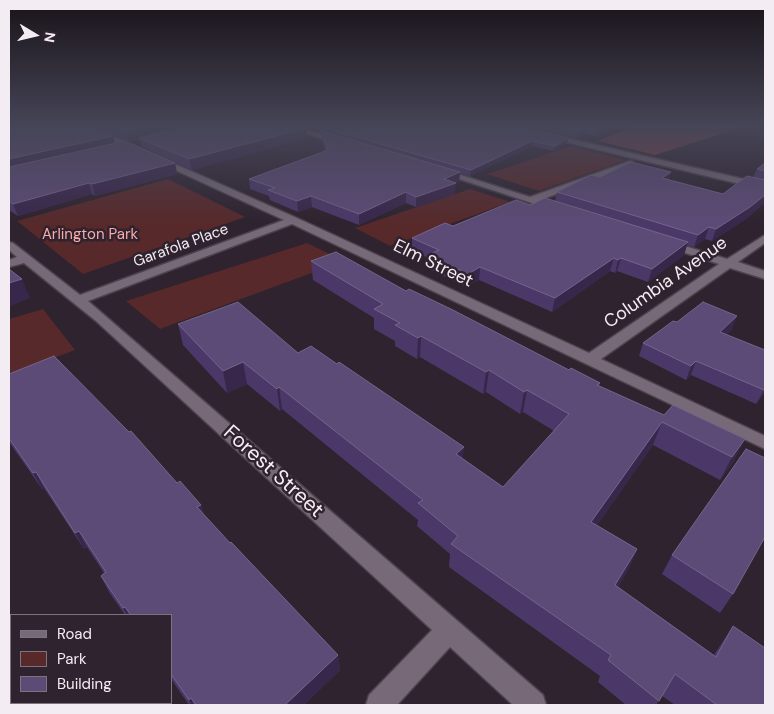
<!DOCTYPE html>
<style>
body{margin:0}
#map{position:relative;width:774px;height:714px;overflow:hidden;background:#2e232e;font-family:"DM Sans",sans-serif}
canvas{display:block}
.frame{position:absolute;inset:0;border:10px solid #f4ecf3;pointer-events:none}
.legend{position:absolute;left:10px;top:614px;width:162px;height:90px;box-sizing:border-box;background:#2e232e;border:1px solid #7d737d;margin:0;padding:6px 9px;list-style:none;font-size:15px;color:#f4ecf3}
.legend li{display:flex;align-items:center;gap:10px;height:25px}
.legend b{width:25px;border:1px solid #7d737d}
.north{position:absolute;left:10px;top:10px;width:50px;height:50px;-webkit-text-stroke:4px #2e232e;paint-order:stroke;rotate:99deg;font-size:14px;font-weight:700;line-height:20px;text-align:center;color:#f4ecf3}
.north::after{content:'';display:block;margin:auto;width:18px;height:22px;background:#f4ecf3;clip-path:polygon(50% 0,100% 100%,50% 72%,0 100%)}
</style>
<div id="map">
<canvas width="774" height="714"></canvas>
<div class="frame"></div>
<ul class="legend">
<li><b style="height:6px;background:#776977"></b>Road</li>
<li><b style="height:14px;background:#57292a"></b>Park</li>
<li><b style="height:14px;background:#5d4b77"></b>Building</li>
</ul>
<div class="north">N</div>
</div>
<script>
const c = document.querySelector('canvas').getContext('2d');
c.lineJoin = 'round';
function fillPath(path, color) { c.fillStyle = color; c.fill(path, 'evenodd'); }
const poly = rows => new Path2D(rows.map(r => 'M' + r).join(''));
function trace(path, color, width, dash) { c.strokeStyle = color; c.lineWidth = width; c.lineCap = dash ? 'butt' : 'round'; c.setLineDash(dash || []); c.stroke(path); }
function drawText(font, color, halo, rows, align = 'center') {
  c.font = font + ' "DM Sans",sans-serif'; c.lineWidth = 5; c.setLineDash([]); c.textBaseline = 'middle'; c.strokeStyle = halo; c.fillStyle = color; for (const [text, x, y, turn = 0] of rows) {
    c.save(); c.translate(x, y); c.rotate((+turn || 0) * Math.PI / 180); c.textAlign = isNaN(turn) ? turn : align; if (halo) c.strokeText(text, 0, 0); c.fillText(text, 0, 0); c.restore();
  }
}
fillPath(poly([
 [572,146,626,160,539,191,487,174],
 [168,179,245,217,83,274,17,221],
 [470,189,510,202,390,246,355,228],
 [307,243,344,261,160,329,126,301],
 [43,309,75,350,9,375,9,319]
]), '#57292a');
fillPath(poly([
 [637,125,749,125,655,155,598,141]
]), '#824041');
const minor = poly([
 [77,125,87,125,297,218,589,353,719,264,664,246,662,244,664,242,672,242,727,259,765,235,765,243,738,262,765,271,765,279,730,268,601,359,765,436,765,449,292,224,88,301,543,695,546,705,513,705,450,647,397,705,366,705,369,695,432,630,96,321,24,263,9,267,9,260,17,257,9,250,9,242,13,243,80,295,284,220,77,125],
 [281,125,292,125,345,142,338,144,281,125],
 [545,133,765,184,765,190,545,137,545,133],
 [630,161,633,162,633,166,540,200,560,206,561,208,556,211,435,171,442,169,530,197,630,161]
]);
trace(minor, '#4b424b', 3);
fillPath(minor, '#776977');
fillPath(poly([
 [9,125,113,136,115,143,175,163,177,174,95,196,92,194,18,216,9,210],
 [91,125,295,125,307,138,192,170,142,147,140,140,129,142],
 [317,125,515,125,568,138,567,143,554,151,532,146,470,176,460,173,459,182,455,183,455,194,416,207,406,203,359,225,312,207,298,212,270,200,269,196,250,189,249,179,325,151,322,139,321,132,319,131],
 [522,125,620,125,596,136,584,134,577,138],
 [765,163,765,202,746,219,712,241,705,239,694,247,687,245,684,255,648,282,617,271,615,273,610,271,552,312,479,280,466,287,427,268,428,258,412,250,412,238,530,205,555,201,557,192,600,177,669,180,723,194,753,177,757,169],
 [311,261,406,291,569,370,600,383,599,386,664,415,745,439,733,462,720,480,653,445,597,525,637,549,627,572,618,587,714,655,733,626,765,705,675,705,662,696,656,705,626,705,598,682,600,676,449,567,450,554,417,526,418,520,282,409,280,411,247,384,227,393,183,345,178,324,298,353,463,459,503,487,554,431,523,412,520,414,486,392,483,394,420,357,417,359,395,346,395,341,374,329,374,318,313,280],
 [677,322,732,330,726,334,765,392,756,404,691,375,686,380,639,356,643,343],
 [9,374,177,483,201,505,204,515,230,543,338,655,340,670,304,705,189,705,171,679,171,615,125,615,109,592,101,576,104,573,87,547,84,549,44,488,42,489,9,442],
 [672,555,733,594,720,613,662,574]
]), '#4b3868');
fillPath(poly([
 [159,125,200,125,139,138,140,140,129,142,127,132],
 [610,125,620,125,596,136,597,131],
 [306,128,307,138,192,170,189,159],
 [585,128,584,134,577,138,578,132],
 [113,136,115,145,9,170,9,159],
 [568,138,567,143,554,151,555,146],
 [532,141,532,146,470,176,471,170],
 [175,163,177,174,95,196,92,184],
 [460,172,459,182,453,185,456,183,455,194,416,207,416,197,444,179],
 [671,172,668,183,662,178],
 [89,183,92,194,18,216,13,204],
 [406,192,406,203,359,225,359,214],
 [765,195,765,202,746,219,712,241,716,229],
 [311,196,312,207,298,212,297,201],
 [709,227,705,239,694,247,698,235],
 [688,242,684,255,648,282,652,269],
 [614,258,610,271,552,312,555,298],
 [621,258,617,271,615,273,618,260],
 [480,267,479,280,466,287,468,274],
 [22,279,30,298,9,307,9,283],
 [737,316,732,330,714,346,720,332],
 [421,336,420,357,417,359,418,338],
 [696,361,691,375,686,380,691,366],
 [243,362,247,384,227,393,223,371],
 [489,370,486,392,483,394,486,372],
 [279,387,282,409,280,411,277,389],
 [765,388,765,392,756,404,764,390],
 [527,390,523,412,520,414,524,392],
 [662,422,653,445,583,545,591,522],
 [745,439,733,462,720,480,732,457],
 [464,447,462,469,456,454],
 [36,472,44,488,42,489,33,473],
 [201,505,206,521,197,507],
 [79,531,87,547,84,549,75,533],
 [637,549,627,572,606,608,615,585],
 [125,607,129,615,127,615,123,608],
 [9,630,11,635,11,642,9,638],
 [338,655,340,670,304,705,285,705],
 [191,698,194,705,191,705,189,700],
 [40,703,45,703,46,705,41,705]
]), '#38274b');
const building = poly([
 [9,125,90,125,113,136,9,159,9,125],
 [110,125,159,125,127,132,110,125],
 [190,125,295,125,306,128,189,159,139,138,190,125],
 [318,125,515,125,568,138,555,146,532,141,471,170,319,126,318,125],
 [545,125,610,125,597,131,585,128,578,132,545,125],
 [321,131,460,172,444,179,456,183,416,197,406,192,359,214,311,196,297,201,268,190,275,188,249,179,328,150,321,131],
 [125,141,175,163,92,184,89,183,13,204,9,201,9,167,125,141],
 [631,162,671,172,662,178,723,194,747,176,765,180,765,195,750,207,716,229,709,227,698,235,557,192,591,175,600,177,631,162],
 [765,163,765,171,757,169,765,163],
 [545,198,688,242,652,269,621,258,618,260,614,258,555,298,480,267,468,274,428,255,439,250,412,238,445,223,453,226,516,200,530,205,545,198],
 [336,252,406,291,409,289,451,309,569,370,571,368,600,383,597,385,664,415,673,405,745,439,732,457,662,422,591,522,637,549,615,585,716,657,733,626,765,648,765,705,717,705,675,674,659,701,608,660,611,655,451,544,458,536,418,503,423,500,279,387,277,389,243,362,223,371,178,324,238,302,298,353,311,346,337,364,339,362,464,447,456,454,503,487,569,414,527,390,524,392,489,370,486,372,421,336,418,338,395,325,400,323,374,309,383,304,311,261,336,252],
 [9,269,22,279,9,283,9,269],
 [703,302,737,316,720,332,765,350,765,388,764,390,696,361,691,366,643,343,673,321,677,322,703,302],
 [54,356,129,432,131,431,177,483,180,481,201,505,197,507,230,543,231,542,338,655,285,705,196,705,191,698,189,700,171,674,171,615,131,615,125,607,123,608,101,576,106,572,79,531,75,533,36,472,33,473,9,438,9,374,54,356],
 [746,449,765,458,765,537,733,594,672,555,746,449],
 [9,638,11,642,11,703,40,703,41,705,9,705,9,638]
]);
fillPath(building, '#5d4b77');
trace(building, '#75648b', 1);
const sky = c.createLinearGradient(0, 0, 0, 225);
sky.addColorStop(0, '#191319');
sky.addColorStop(0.56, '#464557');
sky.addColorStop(1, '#46455700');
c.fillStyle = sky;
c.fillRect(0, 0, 774, 225);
drawText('15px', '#fbaaa8', '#2e232e', [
 ["Arlington Park",90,235]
]);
drawText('15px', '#f4ecf3', '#2e232e', [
 ["Garafola Place",181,246,-20]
]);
drawText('18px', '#f4ecf3', '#2e232e', [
 ["Elm Street",433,264,26],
 ["Columbia Avenue",666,283,-35]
]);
drawText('21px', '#f4ecf3', '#2e232e', [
 ["Forest Street",273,472,42]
]);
</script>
